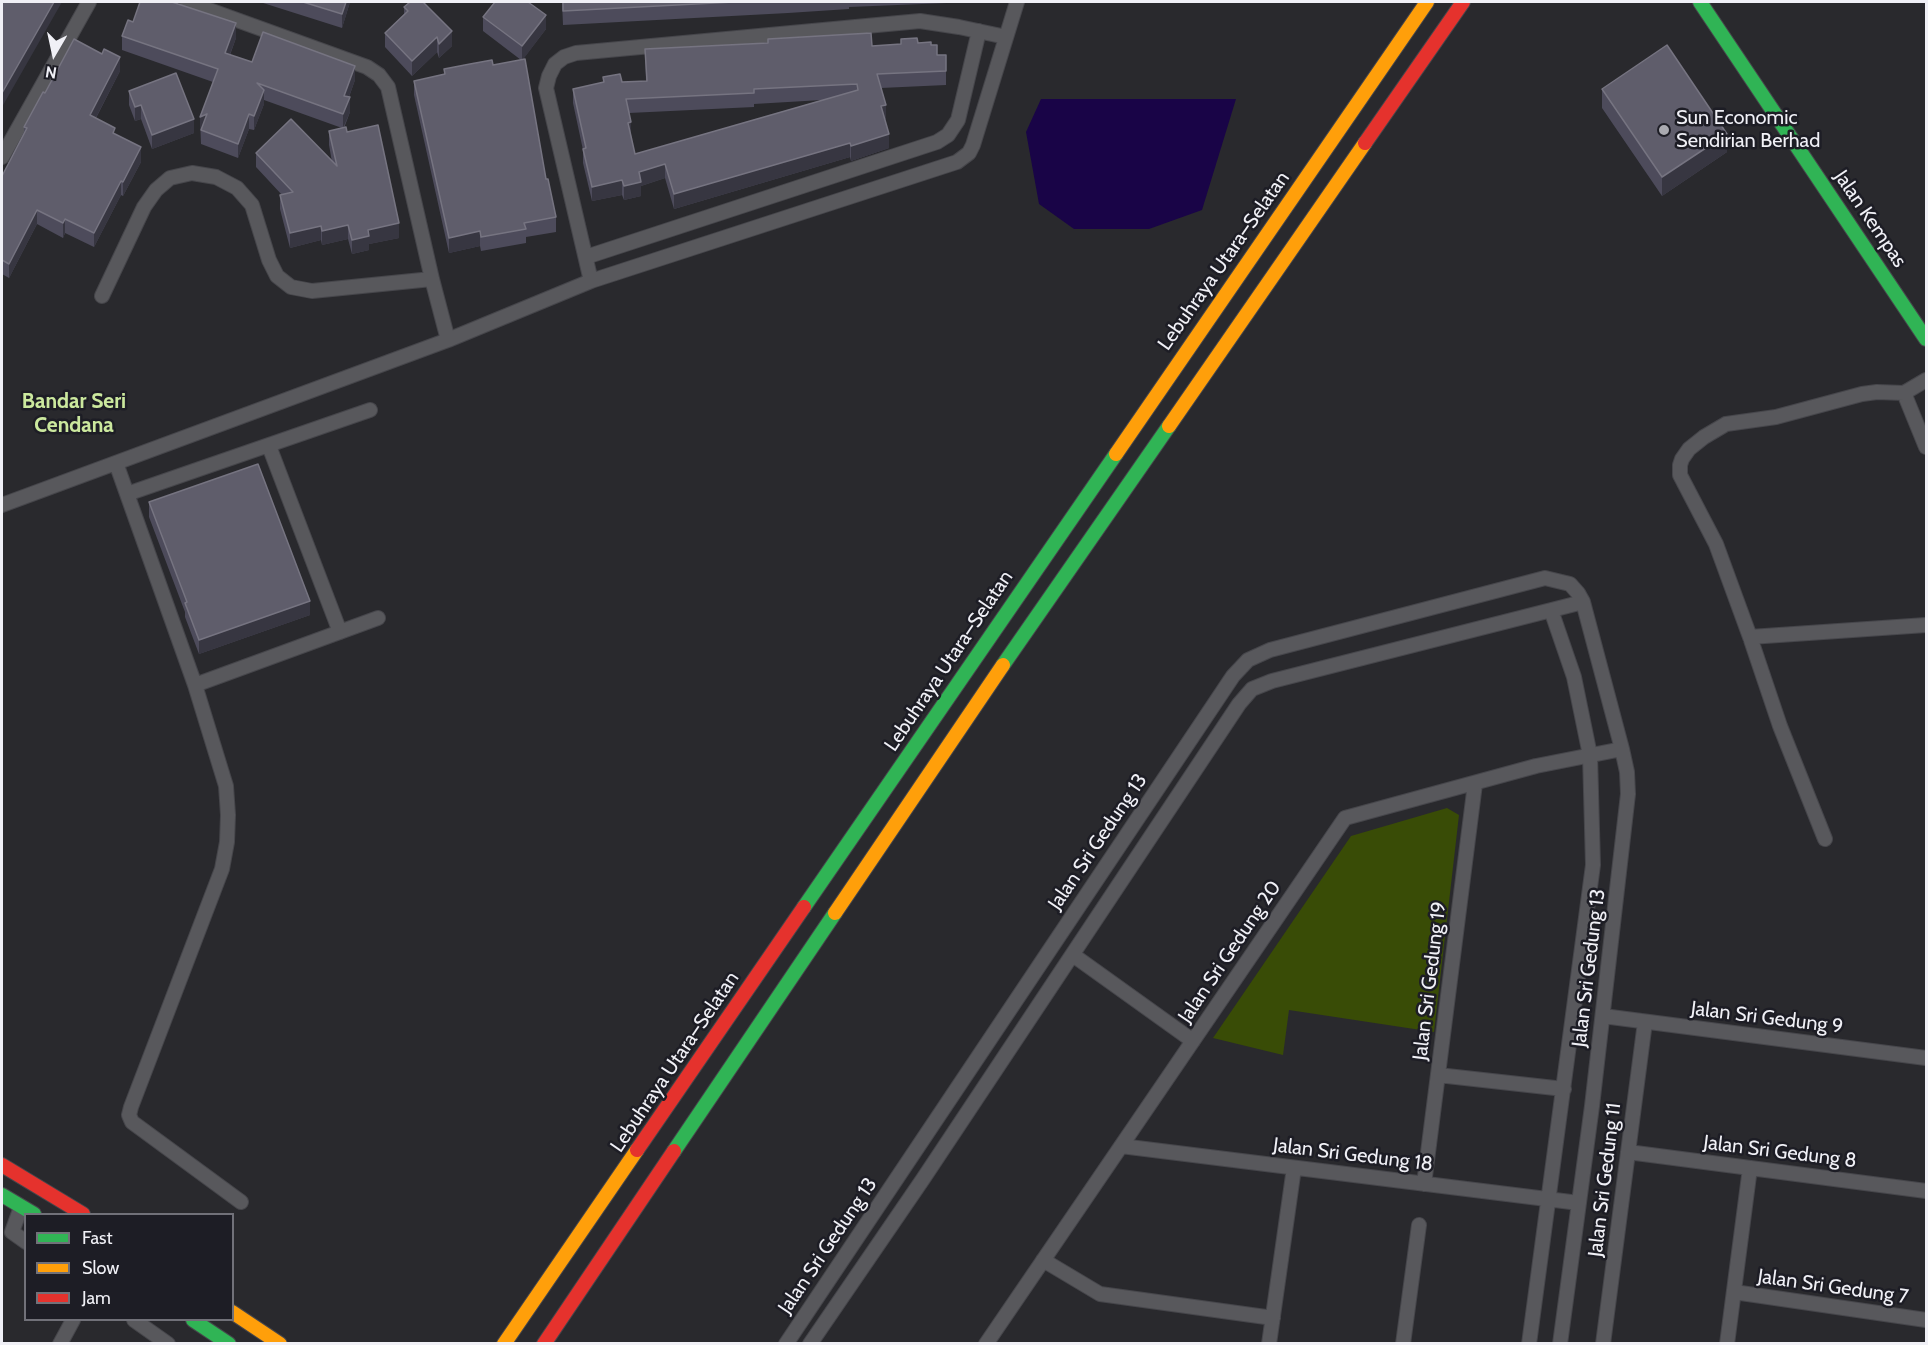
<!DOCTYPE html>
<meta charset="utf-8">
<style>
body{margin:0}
#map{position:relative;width:1928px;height:1345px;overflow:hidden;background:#29292d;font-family:Cabin,sans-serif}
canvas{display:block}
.frame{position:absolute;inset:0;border:3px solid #f0f0f6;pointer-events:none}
.legend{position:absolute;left:24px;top:1213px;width:210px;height:108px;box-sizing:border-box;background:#1d1d25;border:2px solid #717179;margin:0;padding:8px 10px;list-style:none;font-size:18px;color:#f0f0f6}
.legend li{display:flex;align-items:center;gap:12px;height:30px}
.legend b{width:30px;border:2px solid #717179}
.north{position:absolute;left:24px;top:24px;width:60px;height:60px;-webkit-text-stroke:4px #1d1d25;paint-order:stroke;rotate:189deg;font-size:16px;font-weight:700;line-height:24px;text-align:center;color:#f0f0f6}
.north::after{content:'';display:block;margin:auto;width:21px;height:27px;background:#f0f0f6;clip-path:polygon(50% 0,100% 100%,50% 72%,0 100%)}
</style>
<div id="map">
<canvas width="1928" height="1345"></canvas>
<div class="frame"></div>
<ul class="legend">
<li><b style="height:8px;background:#30b455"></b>Fast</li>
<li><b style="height:8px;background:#ff9f0a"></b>Slow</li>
<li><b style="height:8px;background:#e5322d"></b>Jam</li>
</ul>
<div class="north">N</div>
</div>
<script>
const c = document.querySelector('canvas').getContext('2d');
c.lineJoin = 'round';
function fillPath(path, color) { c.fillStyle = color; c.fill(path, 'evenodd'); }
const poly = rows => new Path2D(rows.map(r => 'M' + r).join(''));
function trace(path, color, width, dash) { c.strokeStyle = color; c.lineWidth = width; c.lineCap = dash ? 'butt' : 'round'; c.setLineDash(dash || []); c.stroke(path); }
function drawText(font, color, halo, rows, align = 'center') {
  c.font = font + ' Cabin,sans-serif'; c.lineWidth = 5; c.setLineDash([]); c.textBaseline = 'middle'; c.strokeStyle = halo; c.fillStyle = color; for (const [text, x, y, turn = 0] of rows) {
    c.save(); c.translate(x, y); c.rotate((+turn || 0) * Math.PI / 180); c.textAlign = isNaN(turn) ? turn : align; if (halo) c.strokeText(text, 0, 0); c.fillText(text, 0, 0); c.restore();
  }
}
fillPath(poly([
 [1447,808,1459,815,1434,1032,1289,1010,1283,1055,1213,1038,1351,836]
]), '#394c06');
fillPath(poly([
 [1041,99,1236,99,1202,210,1149,229,1074,229,1039,204,1026,132]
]), '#190447');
const street = poly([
 [187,2,367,67,379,75,388,87,432,279,448,340],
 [2,157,89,2],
 [586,257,937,142,948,135,958,120,979,31],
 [591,281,546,88,549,76,555,64,564,57,576,53,920,21,959,27,1006,37],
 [102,296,144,207,156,190,170,178,192,173,216,177,237,188,252,205,269,260,277,276,291,287,312,291,432,279],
 [1904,393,1926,447],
 [269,446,340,632],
 [116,463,195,685,226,786,228,815,227,842,222,869,131,1107,129,1115,132,1122,241,1202],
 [127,494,370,410],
 [2,505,448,340,591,281,957,162,969,153,973,145,1017,2],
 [1750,637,1926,625],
 [195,685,378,618],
 [1825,839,1780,726,1750,637,1716,544,1680,475,1680,465,1682,459,1689,449,1704,437,1726,424,1776,417,1862,394,1877,392,1904,393,1926,380],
 [1073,955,1193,1041],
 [1603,1016,1926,1058],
 [1438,1075,1564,1089],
 [1121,1146,1579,1203],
 [1628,1152,1926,1191],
 [1424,1184,1475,784],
 [21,1207,12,1232,26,1242],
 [1043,1260,1100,1294,1273,1318],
 [1734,1292,1926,1320],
 [134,1320,168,1344],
 [60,1344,73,1320],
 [786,1344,1233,676,1248,660,1270,650,1545,578,1570,584,1578,593,1583,602,1622,749,1627,772,1628,794,1592,1106,1560,1344],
 [810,1344,923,1179,1239,704,1252,689,1272,681,1583,602],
 [986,1344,1345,818,1536,766,1622,749],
 [1269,1344,1294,1168],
 [1403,1344,1419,1225],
 [1529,1344,1593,865,1590,755,1574,677,1551,610],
 [1603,1344,1645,1022],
 [1727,1344,1750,1168]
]);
const fast = poly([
 [1700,2,1926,339],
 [1003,665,1169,426],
 [804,907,1116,454],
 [674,1151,835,913],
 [2,1195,34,1214],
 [193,1320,229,1344]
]);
const slow = poly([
 [1169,426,1365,143],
 [1116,454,1427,2],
 [835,913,1003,665],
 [232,1312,280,1344],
 [504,1344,637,1150]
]);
const jam = poly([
 [1365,143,1463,2],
 [637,1150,804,907],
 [2,1165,83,1214],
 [544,1344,674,1151]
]);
trace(street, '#46464b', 16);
trace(fast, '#46464b', 16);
trace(slow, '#46464b', 16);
trace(jam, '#46464b', 16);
trace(street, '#58585c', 14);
trace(fast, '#30b455', 14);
trace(slow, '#ff9f0a', 14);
trace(jam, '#e5322d', 14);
fillPath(poly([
 [260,2,350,2,342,28],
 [562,2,971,2,849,7,849,9,788,13,563,25],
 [404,7,452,46,439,58,437,52,412,76,385,47,385,33,404,14],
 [483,17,546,29,523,59,546,179,556,217,556,232,526,237,526,243,481,251,480,246,449,253,414,95,414,81,444,74,444,69,493,65,521,60,483,31],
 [133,22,236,38,230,55,252,62,355,80,349,97,350,112,344,128,399,238,369,244,369,250,352,254,348,239,322,245,321,240,290,248,280,209,280,195,282,195,256,167,256,153,332,162,329,145,329,131,342,128,264,100,264,104,254,130,249,129,238,158,201,144,200,117,213,82,122,50,122,36],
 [768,43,872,46,918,43,931,45,946,71,946,85,881,88,886,119,885,119,889,148,851,161,850,157,674,209,665,178,641,186,641,196,624,200,622,195,592,201,583,163,583,150,573,103,573,89,603,83,603,77,622,82,646,81,645,49],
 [822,100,635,154,631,135,629,113,754,107,754,104],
 [120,71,96,118,115,134,141,162,123,196,121,195,94,247,65,233,63,238,37,224,9,278,2,274,2,176,24,132,24,127,45,93],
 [1602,89,1727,152,1662,196,1602,108],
 [129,91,194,133,152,149,141,119,135,121,129,105],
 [149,502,310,615,199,654,185,617,185,612,149,517]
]), '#4d4b5b');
fillPath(poly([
 [54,2,62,2,2,107,2,93],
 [346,2,350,2,342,28,342,14],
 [546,15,546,29,522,61,522,46],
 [236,23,236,38,225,67,225,53],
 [452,31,452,46,439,58,439,44],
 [437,37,437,52,412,76,412,61],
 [120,57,120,71,90,129,90,115],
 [355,66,355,80,344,110,344,96],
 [264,90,264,104,254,130,254,116],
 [350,97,350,112,343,128,343,114],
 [141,105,141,119,135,121,135,107],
 [886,105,886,119,881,120,881,106],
 [207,114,207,128,200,131,200,117],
 [249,114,249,129,238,158,238,144],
 [194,119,194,133,152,149,152,135],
 [631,122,631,137,628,123],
 [889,134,889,148,851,161,851,146],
 [1727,134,1727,152,1662,196,1662,177],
 [850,143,850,157,674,209,674,194],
 [141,147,141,162,123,196,123,182],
 [665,164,665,178,641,186,641,196,624,200,624,186,639,172],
 [622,180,622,195,592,201,592,187],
 [121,181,121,195,94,247,94,233],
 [37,210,37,224,9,278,9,264],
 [65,219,65,233,63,238,63,223],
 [399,223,399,238,369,244,369,250,352,254,352,240,368,230],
 [348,225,348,239,322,245,322,231],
 [321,226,321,240,290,248,290,233],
 [480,231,480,246,449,253,449,238],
 [310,601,310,615,199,654,199,640]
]), '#373641');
const building = poly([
 [2,2,54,2,2,93,2,2],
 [140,2,172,2,236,23,225,53,252,62,263,32,355,66,344,96,350,97,343,114,257,83,264,90,254,116,249,114,238,144,201,130,207,114,200,117,218,69,122,36,128,20,133,22,140,2],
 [303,2,346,2,342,14,303,2],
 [410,2,423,2,452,31,439,44,437,37,412,61,385,33,408,11,404,7,410,2],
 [495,2,528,2,546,15,522,46,483,17,495,2],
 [563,2,734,2,563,11,563,2],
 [871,33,872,46,901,44,901,39,917,38,918,43,931,42,931,45,937,45,937,55,946,55,946,71,877,74,886,105,881,106,889,134,851,146,850,143,674,194,665,164,639,172,641,182,624,186,622,180,592,187,583,149,586,148,573,89,604,82,603,77,620,74,622,82,647,81,645,49,768,43,768,39,871,33],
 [857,84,858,90,635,154,628,123,631,122,626,99,754,93,754,89,857,84],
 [74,39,102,54,104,49,120,57,90,115,115,128,113,133,141,147,123,182,121,181,94,233,65,219,63,223,37,210,9,264,2,260,2,176,27,128,24,127,43,92,45,93,74,39],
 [1667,45,1727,134,1662,177,1602,89,1667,45],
 [525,59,546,179,548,179,556,217,524,223,526,229,481,237,480,231,449,238,414,81,445,74,444,69,470,64,492,60,493,65,525,59],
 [176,73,194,119,152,135,141,105,135,107,129,91,176,73],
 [291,119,337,166,329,131,346,127,347,132,378,125,399,223,368,230,369,236,352,240,348,225,322,231,321,226,290,233,280,195,293,192,256,153,291,119],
 [258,464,310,601,199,640,185,603,187,602,149,502,258,464]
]);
fillPath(building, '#5f5d6b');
trace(building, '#767481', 1.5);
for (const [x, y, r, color] of [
 [1664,130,6,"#aaaab0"]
]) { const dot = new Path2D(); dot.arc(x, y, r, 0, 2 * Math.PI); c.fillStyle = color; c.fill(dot); trace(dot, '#1d1d25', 2); }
drawText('20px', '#f0f0f6', '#1d1d25', [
 ["Sun Economic",1676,118],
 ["Sendirian Berhad",1676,141]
], 'left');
drawText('20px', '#f0f0f6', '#1d1d25', [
 ["Jalan Kempas",1870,219,56],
 ["Lebuhraya Utara–Selatan",1224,261,-55],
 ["Lebuhraya Utara–Selatan",949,661,-56],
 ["Jalan Sri Gedung 13",1098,842,-56],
 ["Jalan Sri Gedung 20",1230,952,-56],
 ["Jalan Sri Gedung 13",1589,968,-83],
 ["Jalan Sri Gedung 19",1430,981,-83],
 ["Jalan Sri Gedung 9",1767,1018,7],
 ["Lebuhraya Utara–Selatan",675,1062,-56],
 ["Jalan Sri Gedung 8",1780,1152,7],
 ["Jalan Sri Gedung 18",1353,1155,7],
 ["Jalan Sri Gedung 11",1605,1180,-83],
 ["Jalan Sri Gedung 13",828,1246,-56],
 ["Jalan Sri Gedung 7",1833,1287,8]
]);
drawText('bold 21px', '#cbe89e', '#1d1d25', [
 ["Bandar Seri",74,402],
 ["Cendana",74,426]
]);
</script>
